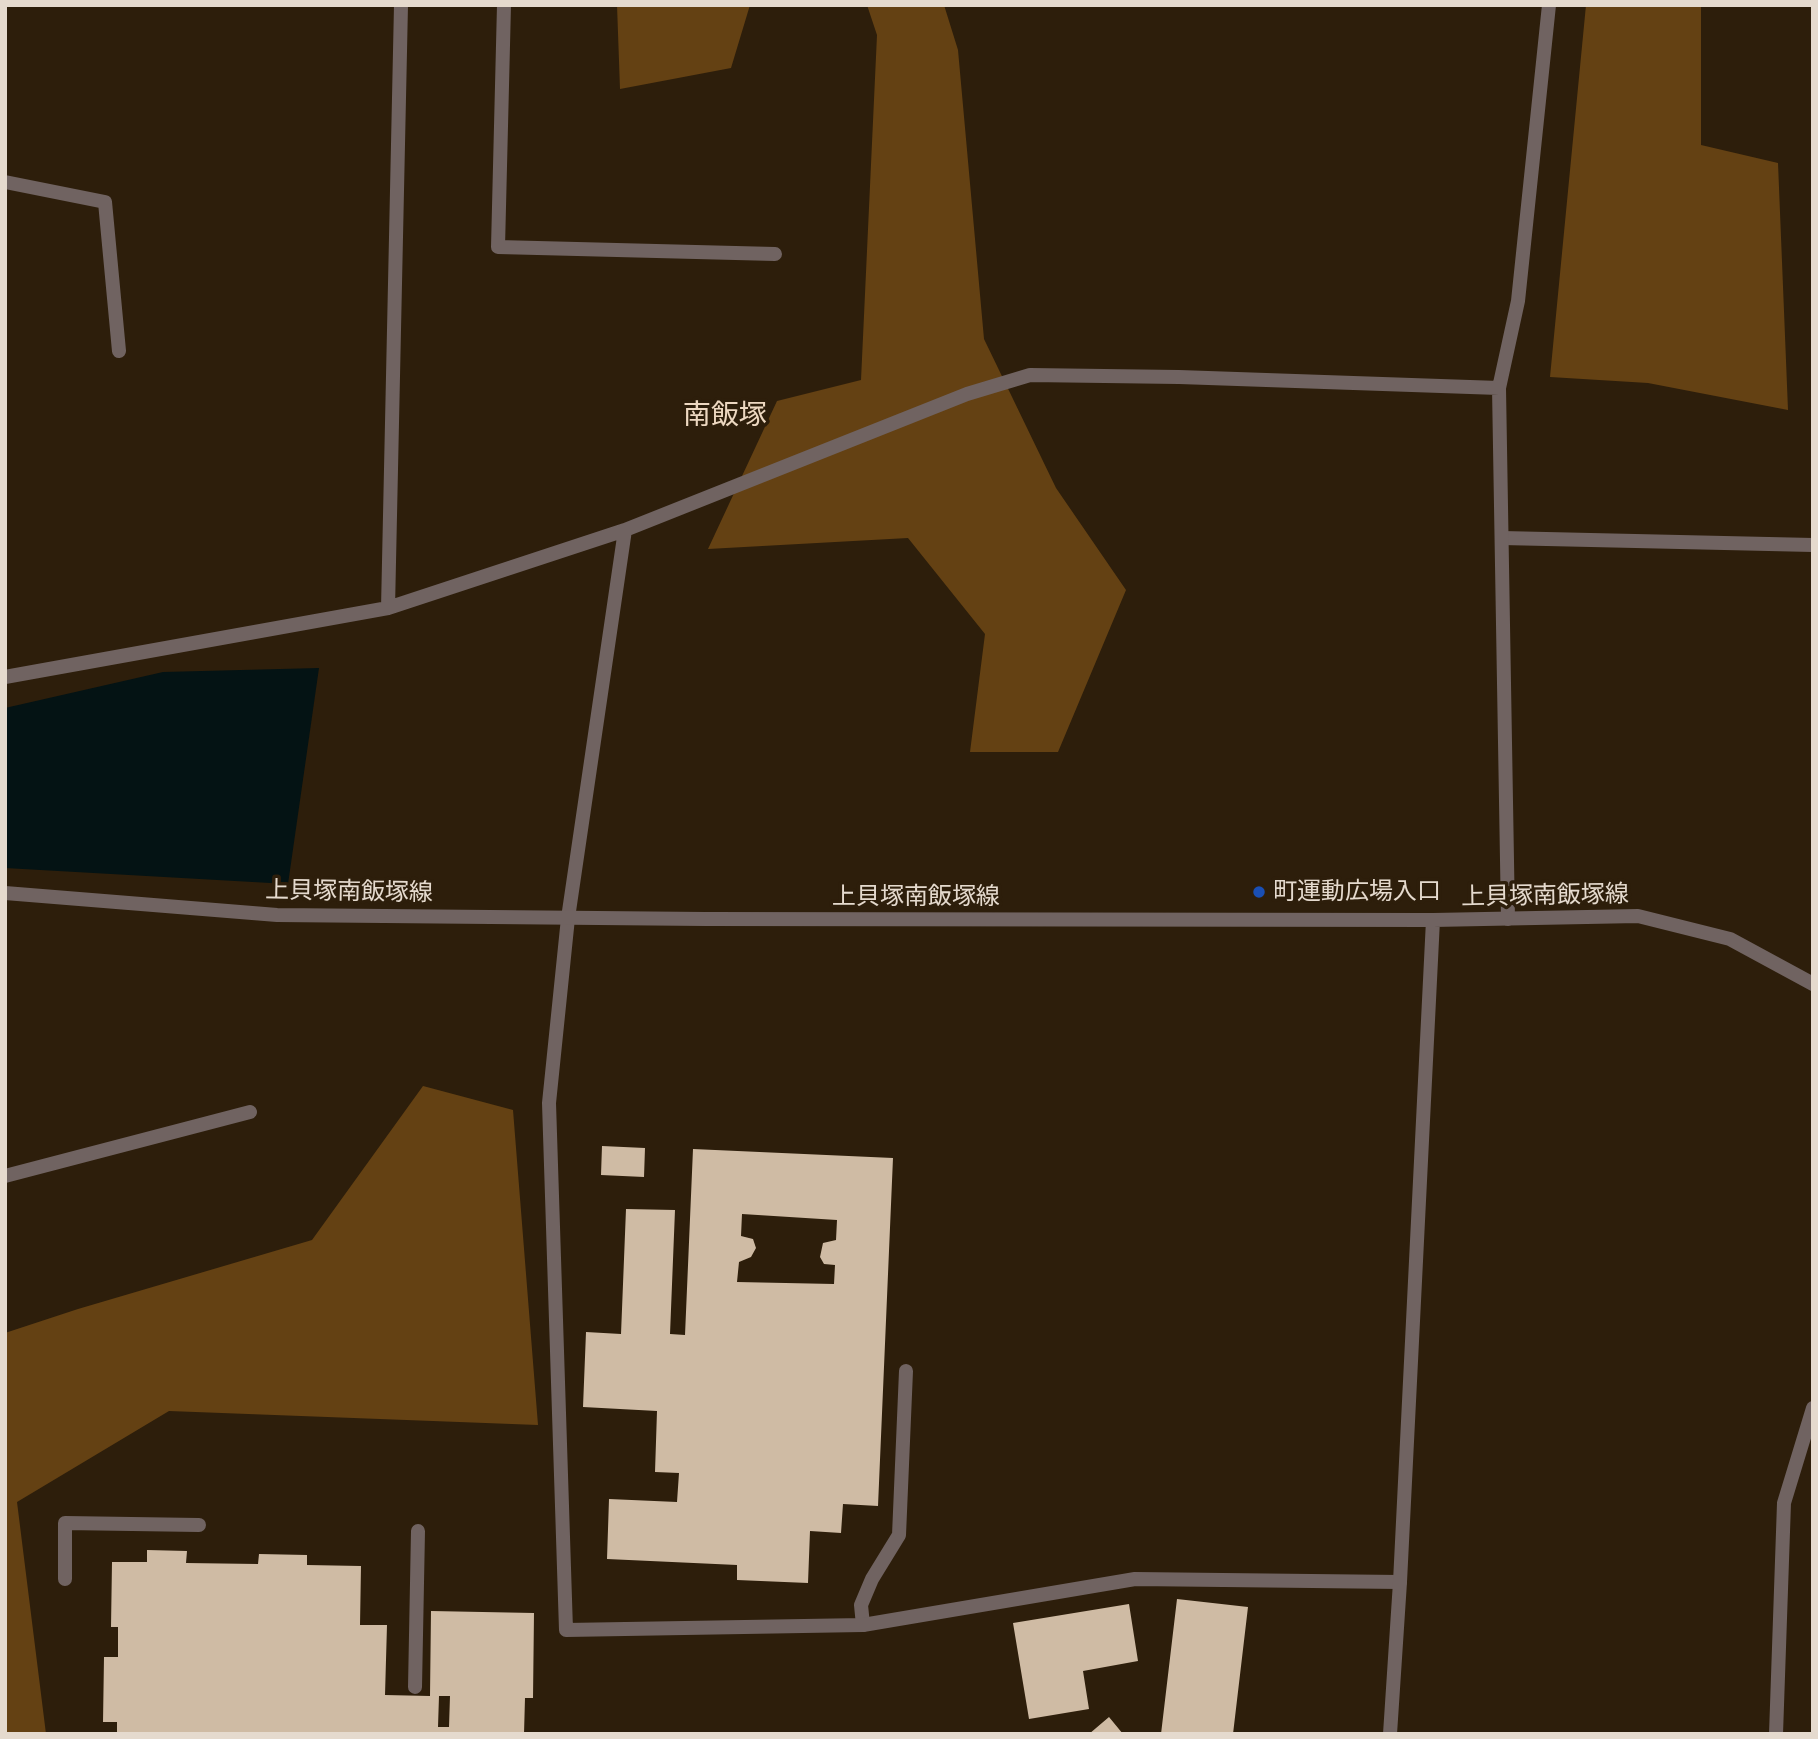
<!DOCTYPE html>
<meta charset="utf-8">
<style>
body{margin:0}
#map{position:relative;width:1818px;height:1739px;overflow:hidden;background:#2d1e0b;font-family:"Work Sans",sans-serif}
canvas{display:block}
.frame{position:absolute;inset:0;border:7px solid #e5dace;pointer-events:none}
</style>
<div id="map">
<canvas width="1818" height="1739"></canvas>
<div class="frame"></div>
</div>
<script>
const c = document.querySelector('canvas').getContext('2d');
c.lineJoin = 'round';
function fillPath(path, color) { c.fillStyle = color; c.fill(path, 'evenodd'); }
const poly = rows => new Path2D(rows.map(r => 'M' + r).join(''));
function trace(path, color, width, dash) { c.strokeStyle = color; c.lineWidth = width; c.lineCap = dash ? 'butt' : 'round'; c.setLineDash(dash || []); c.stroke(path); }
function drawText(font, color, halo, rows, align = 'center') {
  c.font = font + ' "Work Sans","Noto Sans JP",sans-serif'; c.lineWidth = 7; c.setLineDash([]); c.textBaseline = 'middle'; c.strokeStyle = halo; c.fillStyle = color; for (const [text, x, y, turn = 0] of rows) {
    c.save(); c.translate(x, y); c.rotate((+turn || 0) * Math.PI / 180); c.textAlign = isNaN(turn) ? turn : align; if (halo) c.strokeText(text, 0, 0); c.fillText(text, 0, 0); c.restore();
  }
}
fillPath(poly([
 [617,5,750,5,731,68,620,89],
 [867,5,944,5,958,50,984,339,1056,488,1126,590,1058,752,970,752,985,634,908,538,708,549,777,401,861,380,877,35],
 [1586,5,1701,5,1701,145,1778,163,1788,410,1648,383,1550,377],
 [423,1086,513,1110,538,1425,169,1411,17,1502,46,1734,5,1734,5,1333,78,1309,312,1240]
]), '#644113');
fillPath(poly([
 [319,668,288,884,5,868,5,708,163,672]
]), '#041314');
fillPath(poly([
 [602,1146,645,1148,644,1177,601,1175],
 [693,1149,893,1158,878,1506,843,1504,841,1533,810,1531,808,1583,737,1580,737,1565,607,1559,609,1499,677,1502,679,1473,655,1472,657,1411,583,1407,586,1332,621,1334,626,1209,675,1210,670,1334,685,1335],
 [742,1214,837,1220,836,1240,823,1243,820,1257,824,1264,835,1265,834,1284,737,1282,739,1262,751,1257,756,1248,753,1239,741,1236],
 [147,1550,187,1551,186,1563,258,1564,259,1554,307,1555,307,1565,361,1566,360,1625,387,1625,385,1695,430,1696,431,1611,534,1613,533,1698,525,1698,524,1734,117,1734,117,1722,103,1722,104,1657,118,1657,118,1627,111,1627,112,1562,147,1562],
 [439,1696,450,1696,449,1727,438,1727],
 [1177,1599,1248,1607,1233,1734,1161,1734],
 [1129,1604,1138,1661,1083,1671,1089,1709,1029,1719,1013,1623],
 [1109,1717,1123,1734,1089,1734]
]), '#cfbba4');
trace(poly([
 [5,182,105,202,119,351],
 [1502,538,1813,545],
 [65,1579,65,1523,199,1525],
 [863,1625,861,1605,872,1579,899,1535,906,1371],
 [415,1687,418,1531],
 [1776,1734,1784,1503,1813,1408]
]), '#706361', 14);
trace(poly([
 [504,5,498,247,775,254],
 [625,530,568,918,549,1103,566,1630,863,1625,1135,1579,1400,1582],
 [388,608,401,5],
 [5,677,388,608,625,530,967,394,1030,375,1179,377,1499,388],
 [1508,919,1499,388,1518,301,1549,5],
 [5,1176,250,1112]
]), '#706361', 14);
trace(poly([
 [5,893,277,915,705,919,1433,920,1638,916,1730,939,1813,984],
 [1390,1734,1400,1582,1433,920]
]), '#706361', 14);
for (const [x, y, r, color] of [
 [1259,892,7,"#1a4fb4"]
]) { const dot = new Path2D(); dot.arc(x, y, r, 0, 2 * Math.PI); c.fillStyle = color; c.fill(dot); trace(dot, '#2d1e0b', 2.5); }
drawText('24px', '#e5dace', '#2d1e0b', [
 ["上貝塚南飯塚線",349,892,1],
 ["上貝塚南飯塚線",1545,896,-1],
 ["上貝塚南飯塚線",916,897]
]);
drawText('24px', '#e5dace', '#2d1e0b', [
 ["町運動広場入口",1273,892]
], 'left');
drawText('28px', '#edd8c1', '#2d1e0b', [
 ["南飯塚",725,416]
]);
</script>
